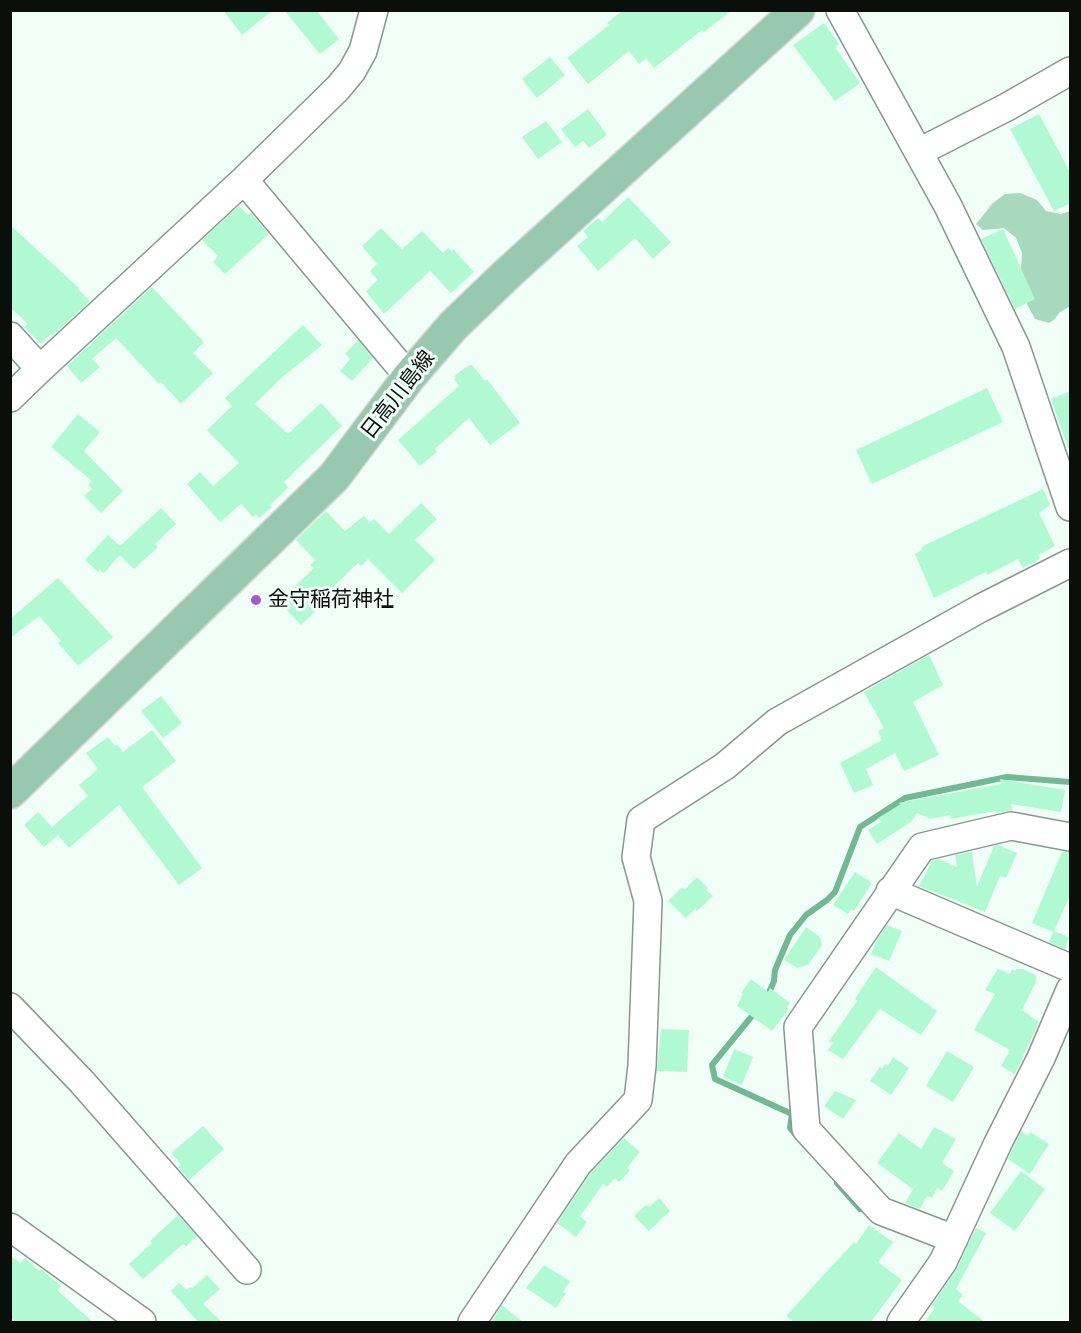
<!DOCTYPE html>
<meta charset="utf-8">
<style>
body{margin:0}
#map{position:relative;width:1081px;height:1333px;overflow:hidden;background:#f1fef7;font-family:Inter,sans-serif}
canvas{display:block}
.frame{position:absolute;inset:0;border:12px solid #0a0f0c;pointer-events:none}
</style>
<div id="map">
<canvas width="1081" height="1333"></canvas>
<div class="frame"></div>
</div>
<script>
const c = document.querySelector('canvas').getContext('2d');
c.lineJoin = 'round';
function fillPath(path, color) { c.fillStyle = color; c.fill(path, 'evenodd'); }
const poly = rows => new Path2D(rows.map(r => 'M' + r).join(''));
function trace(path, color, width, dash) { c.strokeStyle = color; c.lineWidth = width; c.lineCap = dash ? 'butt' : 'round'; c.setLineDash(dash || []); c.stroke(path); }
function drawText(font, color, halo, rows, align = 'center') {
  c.font = font + ' Inter,"Noto Sans JP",sans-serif'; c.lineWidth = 6; c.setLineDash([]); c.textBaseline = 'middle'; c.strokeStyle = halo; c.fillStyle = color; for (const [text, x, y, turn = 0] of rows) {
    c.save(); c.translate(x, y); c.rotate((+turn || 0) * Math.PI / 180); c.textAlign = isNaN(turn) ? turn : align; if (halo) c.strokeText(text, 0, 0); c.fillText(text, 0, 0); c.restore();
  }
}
fillPath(poly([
 [1020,193,1037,200,1046,211,1061,214,1070,211,1070,306,1059,313,1054,320,1049,323,1035,319,1027,304,1027,285,1021,269,1022,253,1016,238,1004,228,983,230,976,224,993,203,1005,194]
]), '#a6d9be');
trace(poly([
 [768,995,774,981,775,970,790,935,806,915,827,900,835,892,860,827,905,798,1007,777,1070,782],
 [756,1011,712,1065,715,1079,792,1114,790,1128,797,1136],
 [837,1183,860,1209]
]), '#72b895', 6);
fillPath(poly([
 [223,10,273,10,242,35],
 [284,10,316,10,339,39,320,54],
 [623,10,732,10,704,32,702,30,654,68,646,58,639,64,629,51,588,84,567,58,609,25,607,23],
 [824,23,839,44,835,47,860,83,835,101,793,45],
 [550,57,565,75,537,98,522,79],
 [588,109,607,135,589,148,583,141,575,147,561,129],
 [1039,114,1071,174,1071,203,1054,211,1010,129],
 [546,121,562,142,538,159,522,137],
 [628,197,671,242,653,259,635,238,598,271,577,246,588,237,583,231,598,218,602,222],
 [239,206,248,215,251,213,269,234,225,274,213,262,218,256,202,240],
 [10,225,79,288,78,289,90,301,52,336,51,334,41,344,24,327,28,324,10,307],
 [381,228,402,249,422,231,443,253,448,248,452,251,453,249,474,272,451,293,430,271,384,314,366,291,378,280,370,271,377,264,362,246],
 [1003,229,1035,299,1015,309,981,239],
 [152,287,204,342,193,353,213,373,181,404,161,382,159,384,116,338,92,359,100,367,81,383,67,366],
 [303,325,322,345,280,379,255,404,288,434,321,403,342,426,284,482,288,488,270,505,272,507,259,518,256,514,253,517,241,504,220,522,187,484,200,472,213,486,239,463,207,430,232,406,225,398],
 [358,340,373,358,352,381,340,371,350,359,345,354],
 [469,365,472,365,485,381,487,379,520,423,490,445,469,418,435,449,437,452,420,466,398,440,459,386,454,379,456,378,454,376],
 [987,388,1003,422,872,484,856,450],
 [1071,391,1071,448,1068,448,1051,399],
 [78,414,100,432,84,451,123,491,101,513,84,496,92,489,88,485,92,481,51,447],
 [1043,489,1050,505,1039,513,1055,546,1038,555,1040,559,1023,568,1018,559,987,575,986,572,934,598,915,554,922,550,921,547],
 [421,503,437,519,415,540,435,560,402,593,368,559,361,566,358,563,330,590,334,594,301,625,279,602,314,568,310,565,315,560,296,540,326,511,345,531,364,516,370,522,374,519,389,534],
 [161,508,176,524,155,544,158,547,134,569,120,555,104,573,100,570,98,572,85,560,108,535,120,546],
 [58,578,113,637,78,666,58,643,61,641,39,616,10,638,10,619],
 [929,655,943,685,913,702,939,755,904,771,895,753,866,769,873,785,854,793,840,763,882,740,878,731,884,728,864,692],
 [161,696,182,723,163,738,141,711],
 [152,730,176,761,142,787,202,868,179,885,119,805,69,848,58,835,44,847,24,825,38,812,52,827,88,796,79,785,98,769,86,753,108,737,115,746,117,744,123,752],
 [1000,779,1065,790,1061,812,1011,804,1013,810,996,813,996,811,951,819,950,815,930,819,917,813,911,822,877,844,868,830,881,822,878,818,901,804,898,803,1001,784],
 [998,845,1017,853,1006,878,1000,876,985,912,919,886,932,861,939,859,957,867,955,855,972,852,977,887,994,846],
 [1062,852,1071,852,1071,893,1054,931,1069,937,1065,949,1049,942,1053,932,1032,923],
 [855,872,872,883,854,911,851,909,848,914,833,905],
 [697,877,708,888,706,890,713,896,697,911,695,909,686,918,668,901,681,888,685,889],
 [887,925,902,931,889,961,871,954,877,940],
 [806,927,820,937,822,945,808,965,797,968,784,960],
 [876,967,937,1011,921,1035,880,1009,843,1059,828,1050,833,1043,829,1041,857,1001,855,999],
 [998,969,1010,974,1012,969,1015,971,1016,969,1023,969,1036,975,1036,982,1022,1010,1039,1022,1015,1074,1001,1066,1010,1050,974,1030,995,994,985,990],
 [751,979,768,992,770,988,790,1003,787,1007,789,1009,772,1031,737,1006,743,994,741,993],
 [661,1029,689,1030,687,1072,657,1071],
 [734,1049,753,1057,742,1085,723,1077],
 [947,1051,974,1067,953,1102,926,1086],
 [893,1057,909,1068,891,1095,870,1081,880,1067,882,1069,885,1064,888,1066],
 [835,1091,856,1100,843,1119,824,1106],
 [203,1126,224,1149,189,1180,178,1167,181,1164,171,1153],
 [934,1127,956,1139,942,1163,954,1171,942,1191,937,1188,932,1198,927,1196,920,1209,905,1203,913,1189,877,1163,899,1133,921,1149],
 [1021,1131,1028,1136,1030,1132,1049,1144,1030,1174,1008,1159],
 [624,1138,640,1152,627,1168,630,1170,619,1182,615,1178,607,1187,603,1184,580,1216,587,1222,576,1237,557,1223,590,1174],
 [1021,1171,1045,1189,1015,1231,990,1213],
 [659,1198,670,1211,649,1231,634,1216,646,1205,649,1207],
 [178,1215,197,1236,186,1246,183,1244,143,1279,129,1264,152,1243,150,1241],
 [869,1225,893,1242,878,1262,902,1280,870,1323,795,1323,786,1316,854,1242,856,1244],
 [976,1228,986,1233,956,1289,963,1295,958,1301,986,1323,924,1323,935,1308,932,1305,957,1269],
 [10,1255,20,1263,25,1258,39,1271,41,1269,61,1286,57,1290,94,1323,17,1323,10,1317],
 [544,1265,570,1281,563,1292,566,1293,556,1308,526,1288],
 [207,1275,220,1289,203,1304,223,1323,199,1323,171,1291,179,1283,187,1290,190,1287,192,1288],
 [502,1305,524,1323,491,1323]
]), '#b1f9d3');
const minor = poly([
 [840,10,948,206,1016,347,1070,507],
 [919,152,1007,107,1070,71],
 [244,180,409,377],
 [10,336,40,369],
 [10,398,40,369,244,180,338,88,352,71,363,51,374,10],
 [890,891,1070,968],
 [10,1007,82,1082,247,1270],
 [10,1227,142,1322],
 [954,1239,881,1211,806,1129,798,1027,922,847,1011,826,1070,837],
 [472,1322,578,1164,638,1100,642,1066,648,901,636,857,641,820,725,766,777,722,981,608,1070,563],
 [901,1322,943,1262,998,1143,1041,1058,1070,990]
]);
const major = poly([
 [10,792,334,477,409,377,453,326,506,275,798,10]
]);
trace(minor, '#88978f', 30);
trace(major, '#d8d9d8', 36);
trace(minor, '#fff', 27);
trace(major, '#99c8b1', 33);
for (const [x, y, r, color] of [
 [256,600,6,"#a159cc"]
]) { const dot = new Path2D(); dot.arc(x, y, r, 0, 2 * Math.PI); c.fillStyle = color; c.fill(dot); trace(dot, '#f1fef7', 2); }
drawText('21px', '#0a0f0c', '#f1fef7', [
 ["日高川島線",398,395,-52]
]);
drawText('21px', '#0a0f0c', '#f1fef7', [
 ["金守稲荷神社",268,600]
], 'left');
</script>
